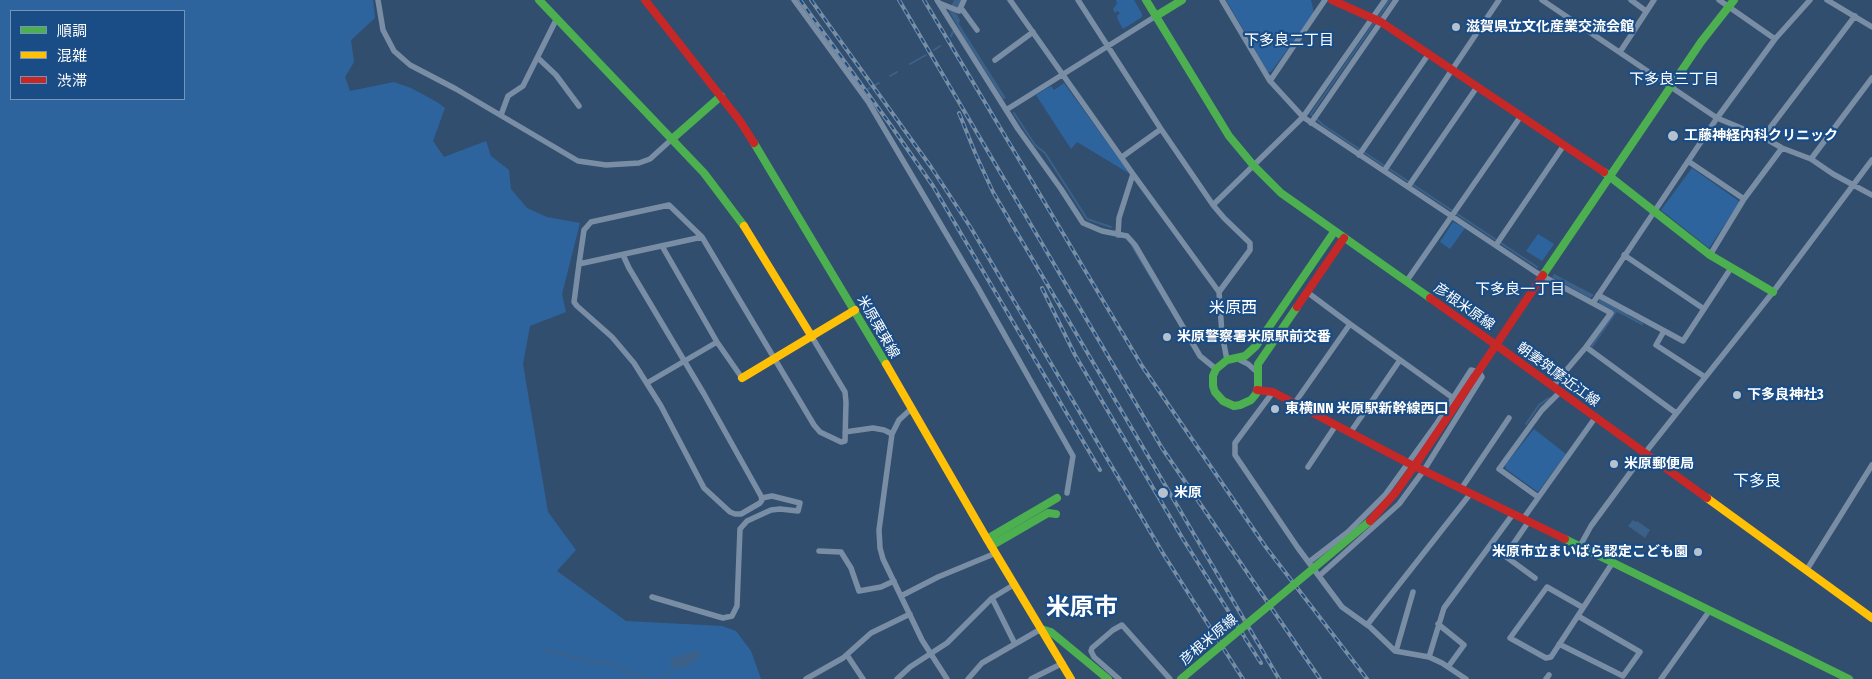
<!DOCTYPE html>
<meta charset="utf-8">
<style>
body{margin:0}
#map{position:relative;width:1872px;height:679px;overflow:hidden;background:#324e6e;font-family:"Fira Sans Condensed","Noto Sans JP",sans-serif}
canvas{display:block}
.legend{position:absolute;left:10px;top:10px;width:175px;height:90px;box-sizing:border-box;background:#1a4d86;border:1px solid #7694b6;margin:0;padding:6px 9px;list-style:none;font-size:15px;color:#fff}
.legend li{display:flex;align-items:center;gap:10px;height:25px}
.legend b{width:25px;border:1px solid #7694b6}
</style>
<div id="map">
<canvas width="1872" height="679"></canvas>
<ul class="legend">
<li><b style="height:6px;background:#4caf50"></b>順調</li>
<li><b style="height:6px;background:#ffc107"></b>混雑</li>
<li><b style="height:6px;background:#c62828"></b>渋滞</li>
</ul>
</div>
<script>
const c = document.querySelector('canvas').getContext('2d');
c.lineJoin = 'round';
function fillPath(path, color) { c.fillStyle = color; c.fill(path, 'evenodd'); }
const poly = rows => new Path2D(rows.map(r => 'M' + r).join(''));
function trace(path, color, width, dash) { c.strokeStyle = color; c.lineWidth = width; c.lineCap = dash ? 'butt' : 'round'; c.setLineDash(dash || []); c.stroke(path); }
function drawText(font, color, halo, rows, align = 'center') {
  c.font = font + ' "Fira Sans Condensed","Noto Sans JP",sans-serif'; c.lineWidth = 4.5; c.setLineDash([]); c.textBaseline = 'middle'; c.strokeStyle = halo; c.fillStyle = color; for (const [text, x, y, turn = 0] of rows) {
    c.save(); c.translate(x, y); c.rotate((+turn || 0) * Math.PI / 180); c.textAlign = isNaN(turn) ? turn : align; if (halo) c.strokeText(text, 0, 0); c.fillText(text, 0, 0); c.restore();
  }
}
fillPath(poly([
 [0,0,373,0,375,18,351,40,354,62,345,77,350,91,394,82,411,88,437,102,445,108,433,141,444,157,486,141,491,156,509,170,511,189,527,208,547,217,580,223,562,294,566,312,530,326,523,364,548,512,576,550,557,571,626,621,722,626,736,631,751,651,761,679,0,679],
 [11,11,184,11,184,99,11,99],
 [1116,0,1134,0,1142,14,1142,17,1123,29,1118,20,1117,16,1120,13,1117,11,1115,13,1113,9,1117,4],
 [1226,0,1311,0,1314,13,1271,72,1268,72],
 [1064,83,1130,174,1077,142,1071,149,1036,95,1051,86,1054,90],
 [1692,168,1740,202,1709,248,1661,210],
 [1453,222,1465,228,1450,249,1440,242],
 [1538,234,1554,244,1542,261,1526,251],
 [1534,429,1566,454,1538,492,1506,469,1505,465]
]), '#2e649d');
fillPath(poly([
 [954,0,961,0,956,13,960,20,959,24,1006,98,1003,99,963,36,949,11],
 [1554,274,1594,295,1590,298,1552,277],
 [1599,298,1629,314,1627,317,1617,312,1592,348,1590,344,1614,311,1599,303],
 [1633,520,1636,522,1637,521,1650,530,1645,538,1628,526],
 [699,650,701,655,693,663,683,668,677,667,662,679,647,679,660,679,674,667,671,662,671,659]
]), '#3c6189');
trace(poly([
 [1378,18,1390,0],
 [1375,22,1311,114,1323,125,1537,267],
 [951,36,953,32],
 [934,50,940,46],
 [910,64,926,55],
 [890,76,897,72],
 [875,85,879,83],
 [868,89,870,88],
 [1014,113,1035,145,1045,153,1087,219,1111,227],
 [1132,246,1167,304],
 [1627,316,1642,324],
 [1526,424,1539,405,1549,398],
 [544,650,599,663,615,664,624,671,647,679]
]), '#3c6189', 2);
trace(poly([
 [378,0,383,30,394,51,410,65,456,89,578,161,606,165,639,163,650,159,672,139],
 [794,0,869,103,977,286,1073,456,1067,493],
 [937,0,1018,129,1061,189,1083,223,1102,231,1127,236,1135,245,1200,356,1216,369],
 [1010,0,1133,174,1119,218,1118,235],
 [1078,0,1161,129,1213,205],
 [1222,0,1270,81,1303,117,1537,273,1611,313,1586,347],
 [1542,0,1717,118,1763,137,1782,148,1811,159,1833,174,1872,195],
 [1631,0,1646,11],
 [1719,0,1775,39],
 [1827,0,1872,27],
 [939,3,959,11,964,0],
 [961,8,977,30],
 [1620,52,1654,0],
 [538,58,556,75,579,106],
 [995,60,1033,32],
 [1270,81,1325,0],
 [1006,110,1156,16],
 [501,115,508,96,523,86,557,18],
 [1311,123,1396,0],
 [1763,137,1855,16],
 [1359,155,1428,55],
 [1122,157,1161,129],
 [1811,159,1872,78],
 [1688,161,1744,199],
 [1384,171,1499,0],
 [1133,174,1219,292],
 [1408,187,1477,87],
 [702,237,579,264,584,230,591,222,669,205,702,237,814,425,820,432,841,442,845,441,846,402,845,392,812,337],
 [1496,245,1564,145],
 [662,246,717,342,742,378],
 [1624,255,1704,309],
 [1710,255,1744,199,1782,148],
 [579,264,574,302,577,306,612,337,634,363,661,406,704,488,730,512,735,514,741,514,760,503,762,500,761,496,704,394,629,268,623,255],
 [1406,282,1521,116],
 [1307,292,1350,324],
 [1598,295,1683,341,1731,268],
 [1593,303,1717,118,1775,39,1810,0],
 [1664,331,1656,345,1705,377],
 [1238,359,1248,364,1257,372],
 [1227,360,1222,334,1219,292,1250,250,1250,243,1224,218,1213,205,1303,117,1385,0],
 [647,383,717,342],
 [1553,386,1586,347,1676,413],
 [1273,392,1235,443,1235,455,1298,548,1342,607,1370,627,1395,651,1429,657,1442,663,1466,679],
 [1294,404,1350,324,1453,398,1471,370,1479,372,1482,377,1424,470,1399,504,1319,576],
 [911,409,899,420,892,434,879,530,880,548,883,559,922,640,947,679],
 [845,432,873,428,884,430,892,434],
 [1350,433,1400,360],
 [1308,467,1336,425],
 [1461,489,1509,418],
 [1538,497,1499,469,1542,410,1560,392],
 [1523,519,1595,418],
 [1529,521,1505,556,1535,578],
 [1580,546,1591,526,1641,458,1773,292,1872,160],
 [819,551,841,552,851,568,859,591,881,587,894,581],
 [1309,562,1348,532,1385,495,1437,423,1453,398],
 [1806,571,1872,465],
 [901,596,938,577,996,553],
 [652,597,716,616,723,618,732,616,737,606,740,529,747,521,771,510,780,509,798,511,800,503,772,496,762,498],
 [992,598,1015,644],
 [1582,607,1547,587,1510,638,1546,658,1551,657,1613,562],
 [1438,624,1464,645,1448,667],
 [1367,625,1471,493],
 [1559,644,1623,676,1640,652,1578,616],
 [1396,651,1413,592],
 [847,655,863,679],
 [1429,657,1444,608,1513,514],
 [806,679,843,658,871,633,910,614],
 [897,679,910,667,947,643,992,598,1015,584],
 [968,679,982,663,1041,629],
 [1031,679,1063,663],
 [1119,679,1094,657,1091,651,1092,648,1113,630,1122,625,1170,679],
 [1546,679,1549,675],
 [1661,679,1710,610]
]), '#798ea4', 5.5);
trace(poly([
 [539,0,704,173,744,226],
 [1146,0,1229,136,1254,166,1281,193,1430,298],
 [1156,16,1182,0],
 [672,139,721,96],
 [754,143,886,364],
 [1604,172,1710,255,1773,292],
 [1543,275,1701,42,1734,0],
 [1297,307,1258,364,1258,387,1256,394,1251,400,1240,405,1234,406,1223,401,1215,392,1213,386,1213,376,1216,369,1227,360,1245,356,1256,346,1334,232],
 [987,539,1057,498],
 [1565,539,1849,679],
 [991,546,1048,513,1056,514],
 [1041,629,1051,632,1108,679]
]), '#4caf50', 8);
trace(poly([
 [744,226,812,337],
 [886,364,987,539,1071,679],
 [742,378,855,310],
 [1707,498,1872,618]
]), '#ffc107', 8);
trace(poly([
 [645,0,740,121,754,143],
 [1332,0,1381,22,1604,172],
 [1543,275,1496,345,1707,498],
 [1297,307,1344,238],
 [1257,390,1273,392,1408,463,1565,539],
 [1418,461,1496,345,1430,298]
]), '#c62828', 8);
const rail = poly([
 [800,0,892,127,933,186,1100,470],
 [811,0,931,167,971,228,1164,555,1243,679],
 [899,0,1162,448,1320,679],
 [924,0,1142,366,1265,546,1367,679],
 [959,113,976,155,993,192,1279,679],
 [1042,288,1075,355,1183,539,1244,636],
 [1245,638,1261,663]
]);
trace(rail, '#7a8ea3', 4);
trace(rail, '#1a4d86', 2, [5.5]);
trace(poly([
 [1181,679,1370,521]
]), '#4caf50', 8);
trace(poly([
 [1370,521,1396,492,1418,461]
]), '#c62828', 8);
for (const [x, y, r, color] of [
 [1456,27,5,"#b7c1cc"],
 [1673,136,6,"#b7c1cc"],
 [1167,337,5,"#b7c1cc"],
 [1737,395,5,"#b7c1cc"],
 [1275,409,5,"#b7c1cc"],
 [1614,464,5,"#b7c1cc"],
 [1163,493,6,"#b7c1cc"],
 [1698,552,5,"#b7c1cc"]
]) { const dot = new Path2D(); dot.arc(x, y, r, 0, 2 * Math.PI); c.fillStyle = color; c.fill(dot); trace(dot, '#1a4d86', 2); }
drawText('bold 14px', '#fff', '#1a4d86', [
 ["滋賀県立文化産業交流会館",1466,27],
 ["工藤神経内科クリニック",1684,136],
 ["米原警察署米原駅前交番",1177,337],
 ["下多良神社3",1747,395],
 ["東横INN 米原駅新幹線西口",1285,409],
 ["米原郵便局",1624,464],
 ["米原",1174,493],
 ["米原市立まいばら認定こども園",1688,552,"right"]
], 'left');
drawText('14px', '#fff', '#1a4d86', [
 ["彦根米原線",1464,307,35],
 ["米原栗東線",878,327,60],
 ["朝妻筑摩近江線",1558,375,36],
 ["彦根米原線",1209,640,-40]
]);
drawText('15px', '#fff', '#1a4d86', [
 ["下多良二丁目",1289,41],
 ["下多良三丁目",1674,80],
 ["下多良一丁目",1520,290]
]);
drawText('16px', '#fff', '#1a4d86', [
 ["米原西",1233,309],
 ["下多良",1757,482]
]);
drawText('bold 24px', '#fff', '#1a4d86', [
 ["米原市",1082,608]
]);
</script>
